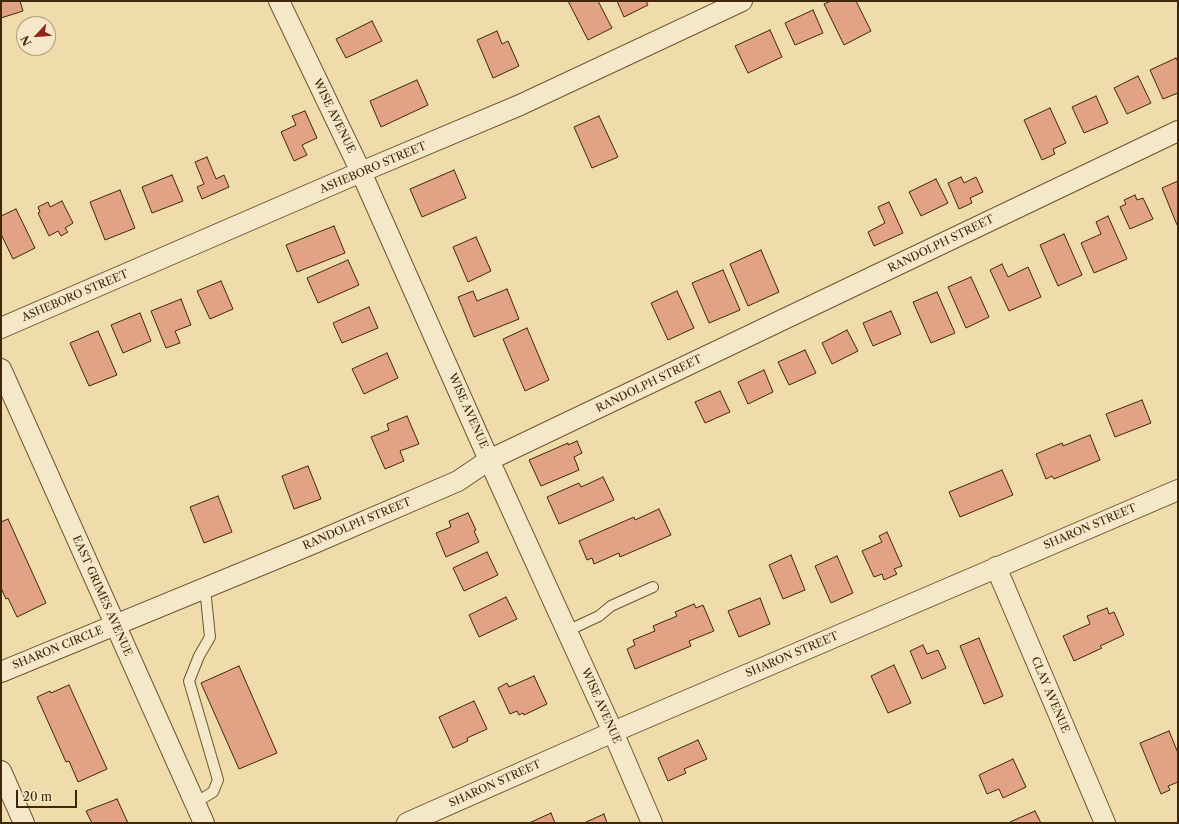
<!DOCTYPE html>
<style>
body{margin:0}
#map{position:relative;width:1179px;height:824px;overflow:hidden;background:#efdcaa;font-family:"Libre Caslon Text",serif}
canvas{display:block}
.frame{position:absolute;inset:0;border:2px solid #402709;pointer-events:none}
.north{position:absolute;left:16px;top:16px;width:40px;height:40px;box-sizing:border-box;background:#f5e8c8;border:1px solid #ad9b7c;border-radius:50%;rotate:244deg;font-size:11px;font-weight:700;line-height:16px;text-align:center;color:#402709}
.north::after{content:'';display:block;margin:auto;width:14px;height:18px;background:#8f2418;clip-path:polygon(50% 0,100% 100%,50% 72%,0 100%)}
.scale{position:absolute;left:16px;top:790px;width:61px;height:18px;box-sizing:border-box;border:2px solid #402709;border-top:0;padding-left:5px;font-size:12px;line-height:14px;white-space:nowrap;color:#402709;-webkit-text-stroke:3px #f5e8c8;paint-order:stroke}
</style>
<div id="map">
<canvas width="1179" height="824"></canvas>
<div class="frame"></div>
<div class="north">N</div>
<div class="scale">20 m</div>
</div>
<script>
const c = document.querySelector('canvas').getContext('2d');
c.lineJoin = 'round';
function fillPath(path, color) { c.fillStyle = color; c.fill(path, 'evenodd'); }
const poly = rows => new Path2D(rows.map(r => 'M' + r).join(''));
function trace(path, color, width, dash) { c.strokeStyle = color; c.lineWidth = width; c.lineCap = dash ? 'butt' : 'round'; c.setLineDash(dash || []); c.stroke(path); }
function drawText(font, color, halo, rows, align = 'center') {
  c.font = font + ' "Libre Caslon Text",serif'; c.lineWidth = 4; c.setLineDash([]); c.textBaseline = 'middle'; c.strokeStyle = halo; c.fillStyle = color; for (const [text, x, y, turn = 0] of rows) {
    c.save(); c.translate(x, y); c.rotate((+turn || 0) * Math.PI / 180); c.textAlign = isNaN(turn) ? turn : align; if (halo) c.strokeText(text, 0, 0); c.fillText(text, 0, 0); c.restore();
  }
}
const building = poly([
 [1,1,20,1,23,11,1,18,1,1],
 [568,1,598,1,612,28,588,40,568,1],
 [617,1,646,1,648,5,624,17,617,1],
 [831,1,856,1,871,31,844,45,824,4,831,1],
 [813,10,823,33,795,45,785,23,813,10],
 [372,21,382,41,346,58,336,39,372,21],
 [770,30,782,57,748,73,735,46,770,30],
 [497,31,502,44,508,41,519,66,493,78,477,40,497,31],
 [1176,58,1178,62,1178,93,1163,99,1150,70,1176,58],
 [1138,76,1151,103,1127,114,1114,88,1138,76],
 [417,80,428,105,381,127,370,101,417,80],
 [1096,96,1108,123,1084,133,1072,107,1096,96],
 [1050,108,1066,143,1053,149,1055,154,1042,160,1024,120,1050,108],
 [305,111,317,138,302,145,307,155,294,161,281,132,296,125,292,116,305,111],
 [599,116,618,157,592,168,574,127,599,116],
 [207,157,216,179,224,175,229,187,202,199,197,187,204,184,195,162,207,157],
 [454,170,466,198,422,217,410,189,454,170],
 [172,175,183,201,152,213,142,187,172,175],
 [961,177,964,183,976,177,983,192,970,198,972,203,959,209,948,183,961,177],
 [936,179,948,203,921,216,909,192,936,179],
 [1178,181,1178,224,1177,225,1162,188,1178,181],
 [120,190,135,228,105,240,90,202,120,190],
 [1135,195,1137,200,1143,198,1153,219,1130,229,1120,207,1126,204,1124,200,1135,195],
 [62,201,73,223,65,228,68,232,61,236,58,231,49,236,38,213,40,212,38,207,48,202,50,207,62,201],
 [889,202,903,233,874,246,868,232,885,223,878,207,889,202],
 [16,209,35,248,13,259,1,234,1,216,16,209],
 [1108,216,1127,259,1094,273,1081,243,1101,234,1096,222,1108,216],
 [334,226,345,253,297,272,286,245,334,226],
 [1064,234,1082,275,1058,286,1040,245,1064,234],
 [476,237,491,271,468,282,453,247,476,237],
 [761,250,779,292,748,306,730,264,761,250],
 [348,260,359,285,318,303,307,278,348,260],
 [1002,264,1008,277,1028,267,1041,297,1009,311,990,270,1002,264],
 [723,270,740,310,709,323,692,283,723,270],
 [971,277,989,317,966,328,948,287,971,277],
 [221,281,233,309,210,319,197,291,221,281],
 [507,289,519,319,474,337,458,297,473,291,477,301,507,289],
 [677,291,694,328,668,340,651,303,677,291],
 [937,292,955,333,931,343,913,302,937,292],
 [181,299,191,325,175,331,180,343,166,348,151,311,181,299],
 [369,307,378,328,342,343,333,323,369,307],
 [891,311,901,334,873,346,863,323,891,311],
 [140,313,151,341,123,353,111,325,140,313],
 [527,328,549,380,525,391,503,339,527,328],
 [847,330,858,351,832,364,822,343,847,330],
 [98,331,117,375,89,386,70,343,98,331],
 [805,350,816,373,789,385,778,362,805,350],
 [387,353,398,378,364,394,352,369,387,353],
 [764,370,773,392,748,404,738,382,764,370],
 [720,391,730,412,705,423,695,402,720,391],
 [1142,400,1151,423,1115,437,1106,414,1142,400],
 [407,416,419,444,400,451,404,461,385,469,371,437,389,430,387,424,407,416],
 [1090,435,1100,460,1054,479,1052,476,1046,479,1036,454,1062,443,1063,446,1090,435],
 [577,441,582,453,574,457,579,470,541,486,529,460,568,443,568,445,577,441],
 [308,466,321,499,294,509,282,476,308,466],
 [1002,470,1013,495,960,517,949,492,1002,470],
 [603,477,614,500,559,524,547,497,579,483,581,487,603,477],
 [218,496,232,532,204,543,190,507,218,496],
 [659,509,671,535,620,557,619,553,594,564,592,558,587,560,579,541,634,517,635,520,659,509],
 [468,513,476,530,474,531,479,542,446,557,436,533,451,527,449,521,468,513],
 [8,519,46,603,17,617,8,598,6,599,1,588,1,522,8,519],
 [887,532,902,566,894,569,897,574,884,580,882,574,874,577,862,551,882,542,879,536,887,532],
 [487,552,498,575,464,591,453,568,487,552],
 [791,555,805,590,783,599,769,565,791,555],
 [837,556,853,593,831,603,815,566,837,556],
 [506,597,517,619,479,637,469,615,506,597],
 [760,598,770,624,739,637,728,611,760,598],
 [694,604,696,608,703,605,714,631,689,641,691,646,635,669,627,649,635,645,633,640,655,631,653,626,677,616,675,612,694,604],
 [1107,608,1109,614,1114,612,1124,635,1100,646,1102,648,1074,661,1063,636,1090,624,1087,616,1107,608],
 [979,638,1003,696,984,704,960,646,979,638],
 [923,645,927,654,938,650,946,668,922,679,910,651,923,645],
 [894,665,911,703,888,713,871,676,894,665],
 [239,666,277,753,239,769,201,683,239,666],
 [534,676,547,704,524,715,523,713,519,715,517,711,510,714,498,688,507,683,509,687,534,676],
 [69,685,107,769,78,782,69,761,66,762,37,697,50,691,51,693,69,685],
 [474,701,487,729,467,738,468,741,453,748,439,717,474,701],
 [1169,731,1178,753,1178,782,1168,786,1170,790,1161,794,1140,743,1169,731],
 [698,740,707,759,684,769,686,773,668,781,658,758,698,740],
 [1013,759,1026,787,1003,798,999,789,987,794,979,775,1013,759],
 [117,799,128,823,92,823,86,811,117,799],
 [1035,811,1041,823,1011,823,1010,822,1035,811],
 [551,813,555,823,529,823,551,813],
 [604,814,607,823,584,823,604,814]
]);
fillPath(building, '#e1a286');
trace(building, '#402709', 1);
const service = poly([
 [567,631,599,616,611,606,653,587],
 [195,803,213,792,218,780,189,681,199,656,210,637,205,588]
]);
const minor = poly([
 [279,1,361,172,489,460,613,732,652,823],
 [1,328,361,172,520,105,742,1],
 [1,369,204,823],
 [996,567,1105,823],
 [1,672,312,544,458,481,489,460,1178,131],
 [1,771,24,823],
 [407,823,613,732,1178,490]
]);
trace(service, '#6c5431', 12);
trace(minor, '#6c5431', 22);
trace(service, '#f5e8c8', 10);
trace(minor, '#f5e8c8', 20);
drawText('11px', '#402709', '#f5e8c8', [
 ["WISE AVENUE",334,116,64],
 ["ASHEBORO STREET",373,168,-23],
 ["RANDOLPH STREET",941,244,-26],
 ["ASHEBORO STREET",75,296,-23],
 ["RANDOLPH STREET",649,384,-26],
 ["WISE AVENUE",468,411,66],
 ["RANDOLPH STREET",357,524,-23],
 ["SHARON STREET",1090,527,-23],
 ["EAST GRIMES AVENUE",102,596,66],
 ["SHARON CIRCLE",58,648,-22],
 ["SHARON STREET",792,655,-23],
 ["CLAY AVENUE",1050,695,67],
 ["WISE AVENUE",601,706,66],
 ["SHARON STREET",495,784,-24]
]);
</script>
